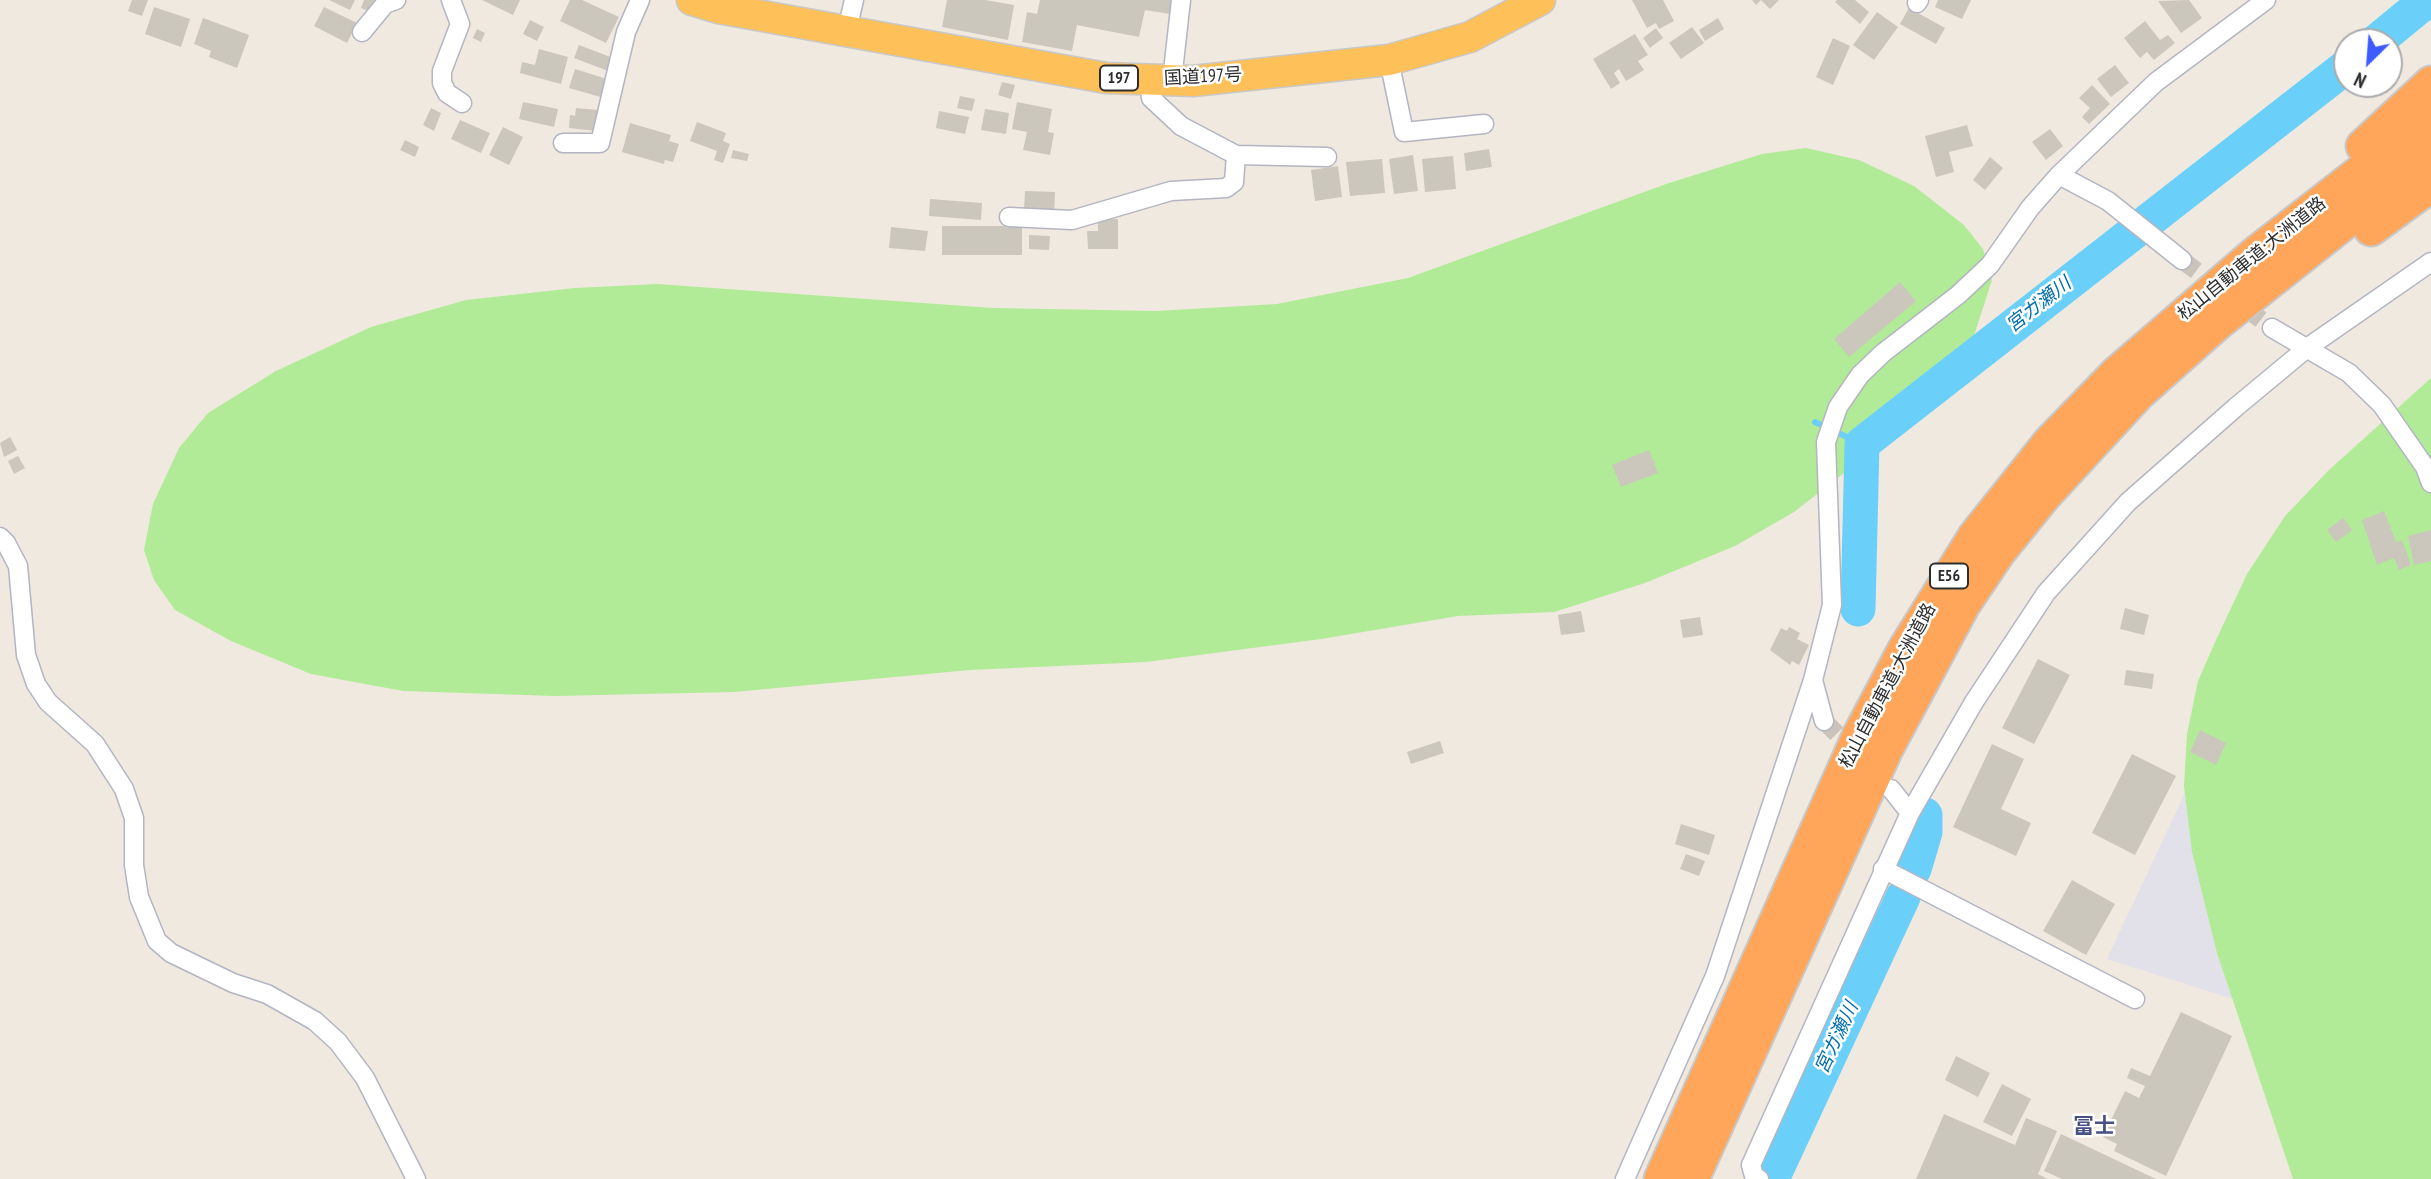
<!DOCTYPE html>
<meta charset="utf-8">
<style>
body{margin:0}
#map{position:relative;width:2431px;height:1179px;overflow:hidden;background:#f0e9df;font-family:"PT Sans Narrow",sans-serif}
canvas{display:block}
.north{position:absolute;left:2333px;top:28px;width:70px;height:70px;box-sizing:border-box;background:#fff;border:2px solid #ababab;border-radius:50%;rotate:205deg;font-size:19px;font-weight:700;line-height:28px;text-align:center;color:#2d2d2d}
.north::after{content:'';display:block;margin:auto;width:24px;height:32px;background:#3d5cff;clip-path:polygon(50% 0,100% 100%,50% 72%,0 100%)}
</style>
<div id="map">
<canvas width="2431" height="1179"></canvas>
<div class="north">N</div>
</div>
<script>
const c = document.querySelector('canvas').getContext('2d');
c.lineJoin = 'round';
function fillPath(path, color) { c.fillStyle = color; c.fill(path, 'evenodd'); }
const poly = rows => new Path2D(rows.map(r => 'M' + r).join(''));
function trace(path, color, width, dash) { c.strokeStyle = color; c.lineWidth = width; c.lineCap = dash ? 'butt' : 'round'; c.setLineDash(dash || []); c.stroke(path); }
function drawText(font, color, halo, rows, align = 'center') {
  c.font = font + ' "PT Sans Narrow","Noto Sans JP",sans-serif'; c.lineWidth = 5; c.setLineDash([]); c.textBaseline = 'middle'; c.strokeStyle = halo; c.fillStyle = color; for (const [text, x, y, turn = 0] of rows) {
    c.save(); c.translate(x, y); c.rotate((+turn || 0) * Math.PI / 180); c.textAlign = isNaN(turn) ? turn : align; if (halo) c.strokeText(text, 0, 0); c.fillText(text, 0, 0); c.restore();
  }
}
fillPath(poly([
 [2224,710,2252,1005,2107,959]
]), '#e2e0e8');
fillPath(poly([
 [1806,148,1859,160,1914,186,1964,225,1983,249,1992,280,1971,345,1928,400,1853,466,1794,512,1735,546,1645,583,1554,612,1458,616,1321,639,1146,662,970,670,734,692,555,696,403,691,311,674,231,641,175,610,154,580,144,550,153,504,179,448,208,413,276,371,371,327,466,300,575,288,657,284,993,308,1156,311,1277,304,1408,278,1669,183,1762,154],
 [2431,378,2431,1179,2293,1179,2217,953,2192,852,2184,786,2187,734,2198,681,2216,640,2247,574,2285,516,2329,470]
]), '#b1eb97');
trace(poly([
 [1815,422,1862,444]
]), '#6ad0fa', 6);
trace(poly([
 [2376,42,2427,0],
 [1858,609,1862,444,2347,66],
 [1914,869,1925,832,1925,815],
 [1772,1179,1903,897]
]), '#6ad0fa', 35);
fillPath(poly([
 [132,0,148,0,142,16,128,11],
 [329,0,355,0,350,10],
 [364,0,379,0,373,13,361,8],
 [482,0,520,0,513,15],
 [570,0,582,0,619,17,606,43,560,21],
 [947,0,985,0,1014,5,1008,40,942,27],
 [1040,0,1173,0,1170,14,1145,10,1139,37,1077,25,1072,51,1022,42,1027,12,1037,14],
 [1632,0,1663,0,1674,21,1659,29,1656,23,1647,28],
 [1752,0,1779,0,1770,9,1761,0,1756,5],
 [1837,0,1855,0,1869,12,1860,24,1835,2],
 [1938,0,1971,0,1962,19,1935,7],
 [2189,0,2202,18,2181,33,2158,1],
 [154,7,190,19,181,47,145,34],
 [324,7,357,23,347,43,314,26],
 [1909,8,1945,28,1936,44,1900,24],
 [1877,12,1898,27,1874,60,1853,45],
 [203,18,249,35,237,68,209,57,211,51,194,44],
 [1718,18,1724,29,1705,41,1699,30],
 [530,20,544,27,537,41,523,34],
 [2145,21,2160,40,2168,35,2175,43,2154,60,2147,52,2140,58,2124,38],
 [1692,27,1704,43,1681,59,1669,43],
 [1656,28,1663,38,1650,48,1643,38],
 [477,29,485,33,481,42,473,38],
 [1635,34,1648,55,1638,61,1644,70,1626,81,1619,69,1614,73,1620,83,1611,89,1593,59],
 [1833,38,1850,46,1833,85,1816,77],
 [579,45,613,58,608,71,574,58],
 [539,49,568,57,561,84,520,73,522,62,535,65],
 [2115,65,2129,83,2111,97,2097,79],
 [575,69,610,80,604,98,569,88],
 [1002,82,1015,85,1011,99,998,95],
 [2092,85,2110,104,2089,124,2082,117,2090,108,2079,98],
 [960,96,975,99,972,111,957,108],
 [523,102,558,109,554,127,519,119],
 [1017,102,1052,109,1048,132,1054,133,1050,155,1023,150,1027,132,1012,129],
 [431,108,441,113,434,131,423,125],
 [576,108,598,110,596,131,569,128,570,115,575,116],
 [985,109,1009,113,1006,134,981,130],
 [939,111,969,117,965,134,936,128],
 [460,120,490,133,481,153,451,139],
 [697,122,726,133,723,141,730,144,723,163,714,160,717,151,690,141],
 [630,123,671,135,669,141,679,144,673,162,665,160,664,164,622,152],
 [1967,125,1973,146,1949,152,1954,172,1936,177,1925,136],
 [503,127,523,137,509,165,489,155],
 [2050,129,2063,146,2046,160,2032,142],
 [405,140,419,147,415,157,400,150],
 [1489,149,1492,167,1466,171,1464,153],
 [733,150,749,154,747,161,731,158],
 [1413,155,1418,191,1394,194,1389,159],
 [1453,156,1456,189,1425,192,1422,159],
 [1990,157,2003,168,1985,190,1973,180],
 [1382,159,1385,193,1350,196,1346,162],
 [1338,166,1342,197,1315,201,1311,170],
 [1025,191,1055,192,1054,213,1024,211],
 [930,199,982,203,981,220,929,216],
 [1098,219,1118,219,1118,249,1088,249,1087,231,1098,231],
 [942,226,1022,226,1022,255,942,255],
 [891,227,928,231,925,251,889,248],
 [1029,235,1050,236,1049,250,1029,249],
 [1900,282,1916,301,1849,357,1834,339],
 [10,437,17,450,4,457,0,443],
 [1649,450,1658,473,1621,487,1612,465],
 [18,456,25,468,14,474,8,461],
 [2384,511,2396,542,2402,540,2411,565,2399,570,2394,558,2377,565,2362,520],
 [2343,518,2352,530,2336,542,2327,530],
 [2431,530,2431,561,2414,565,2408,536],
 [2125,608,2149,615,2144,635,2120,629],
 [1581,611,1585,632,1561,635,1558,615],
 [1700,617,1703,635,1683,638,1680,620],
 [1789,627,1800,633,1797,639,1809,645,1799,665,1792,661,1790,665,1770,650,1781,628,1787,631],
 [2038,659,2070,675,2034,744,2002,728],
 [2126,670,2154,674,2152,689,2124,685],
 [2200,730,2226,743,2216,765,2190,752],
 [1440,741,1444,753,1411,764,1407,752],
 [1992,744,2024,759,2001,809,2031,823,2016,856,1953,827],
 [2132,754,2176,776,2135,855,2092,833],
 [1681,824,1715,835,1709,855,1675,844],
 [1686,854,1705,861,1699,876,1680,869],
 [2072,880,2115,904,2086,955,2043,931],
 [2181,1012,2232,1036,2166,1176,2114,1151,2117,1144,2103,1137,2125,1091,2139,1098,2145,1086,2127,1078,2131,1068,2150,1076],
 [1956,1056,1990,1073,1978,1097,1945,1080],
 [2002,1084,2031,1099,2012,1136,1983,1122],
 [1944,1114,2015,1145,2026,1118,2057,1131,2038,1174,2048,1179,1916,1179],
 [2061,1134,2156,1179,2062,1179,2044,1171]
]), '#cbc7bd');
trace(poly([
 [2182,260,2272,328],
 [1824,721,1856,753]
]), '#c9c3bb', 18, [18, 9]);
const minor = poly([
 [451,0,460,24,442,71,442,83,447,93,462,103],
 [1917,3,1919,0],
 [847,30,854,0],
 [362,32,385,4,396,0],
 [1389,60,1404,132,1484,124],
 [1172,80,1181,0],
 [563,143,600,143,626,32,640,0],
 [1236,155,1327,157],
 [2059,175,2108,201,2182,260],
 [1009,217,1072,220,1171,191,1226,188,1234,182,1236,155,1181,126,1151,98,1149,79],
 [2272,328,2349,373,2382,405,2425,467,2431,483],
 [0,537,6,543,18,566,26,655,36,684,48,702,95,744,124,789,134,818,134,865,139,897,157,941,171,953,233,983,267,994,315,1021,338,1042,365,1078,416,1179],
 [1813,680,1824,721],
 [1891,789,1910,813],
 [1883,869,2135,999],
 [1625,1179,1715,976,1813,680,1832,605,1826,442,1838,407,1860,375,1883,353,1958,295,1990,265,2030,208,2059,175,2156,82,2266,0],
 [1759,1179,1754,1176,1751,1165,1910,813,1974,702,2046,593,2128,502,2236,407,2307,348,2431,262]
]);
const trunk = poly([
 [692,0,718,8,1106,78,1193,81,1389,60,1470,37,1540,0]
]);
const motorway = poly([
 [2363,146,2431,83],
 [2371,229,2431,185],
 [1661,1179,1859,736,1905,649,1975,536,2049,443,2117,373,2256,253,2431,117],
 [1692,1179,1886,749,1963,605,1998,553,2044,496,2138,394,2219,322,2431,154]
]);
trace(minor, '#b3b5c2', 21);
trace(trunk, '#c8c8c8', 33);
trace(motorway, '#c8c8c8', 37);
trace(minor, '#fff', 18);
trace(trunk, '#fec058', 30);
trace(motorway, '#ffa65b', 33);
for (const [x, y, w] of [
 [1119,78,38],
 [1949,576,38]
]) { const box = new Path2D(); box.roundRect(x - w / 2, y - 12.5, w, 25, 5); c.fillStyle = '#fff'; c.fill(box); trace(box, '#2d2d2d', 2); }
drawText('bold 16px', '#2d2d2d', null, [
 ["197",1119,78],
 ["E56",1949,576]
]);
drawText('18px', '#2d2d2d', '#fff', [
 ["国道197号",1203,77,-3],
 ["松山自動車道;大洲道路",2252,259,-39],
 ["松山自動車道;大洲道路",1888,686,-62]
]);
drawText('italic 19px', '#006eaf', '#fff', [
 ["宮ガ瀬川",2039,305,-38],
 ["宮ガ瀬川",1837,1038,-65]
]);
drawText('bold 21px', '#485184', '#fff', [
 ["冨士",2094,1127]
]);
</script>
